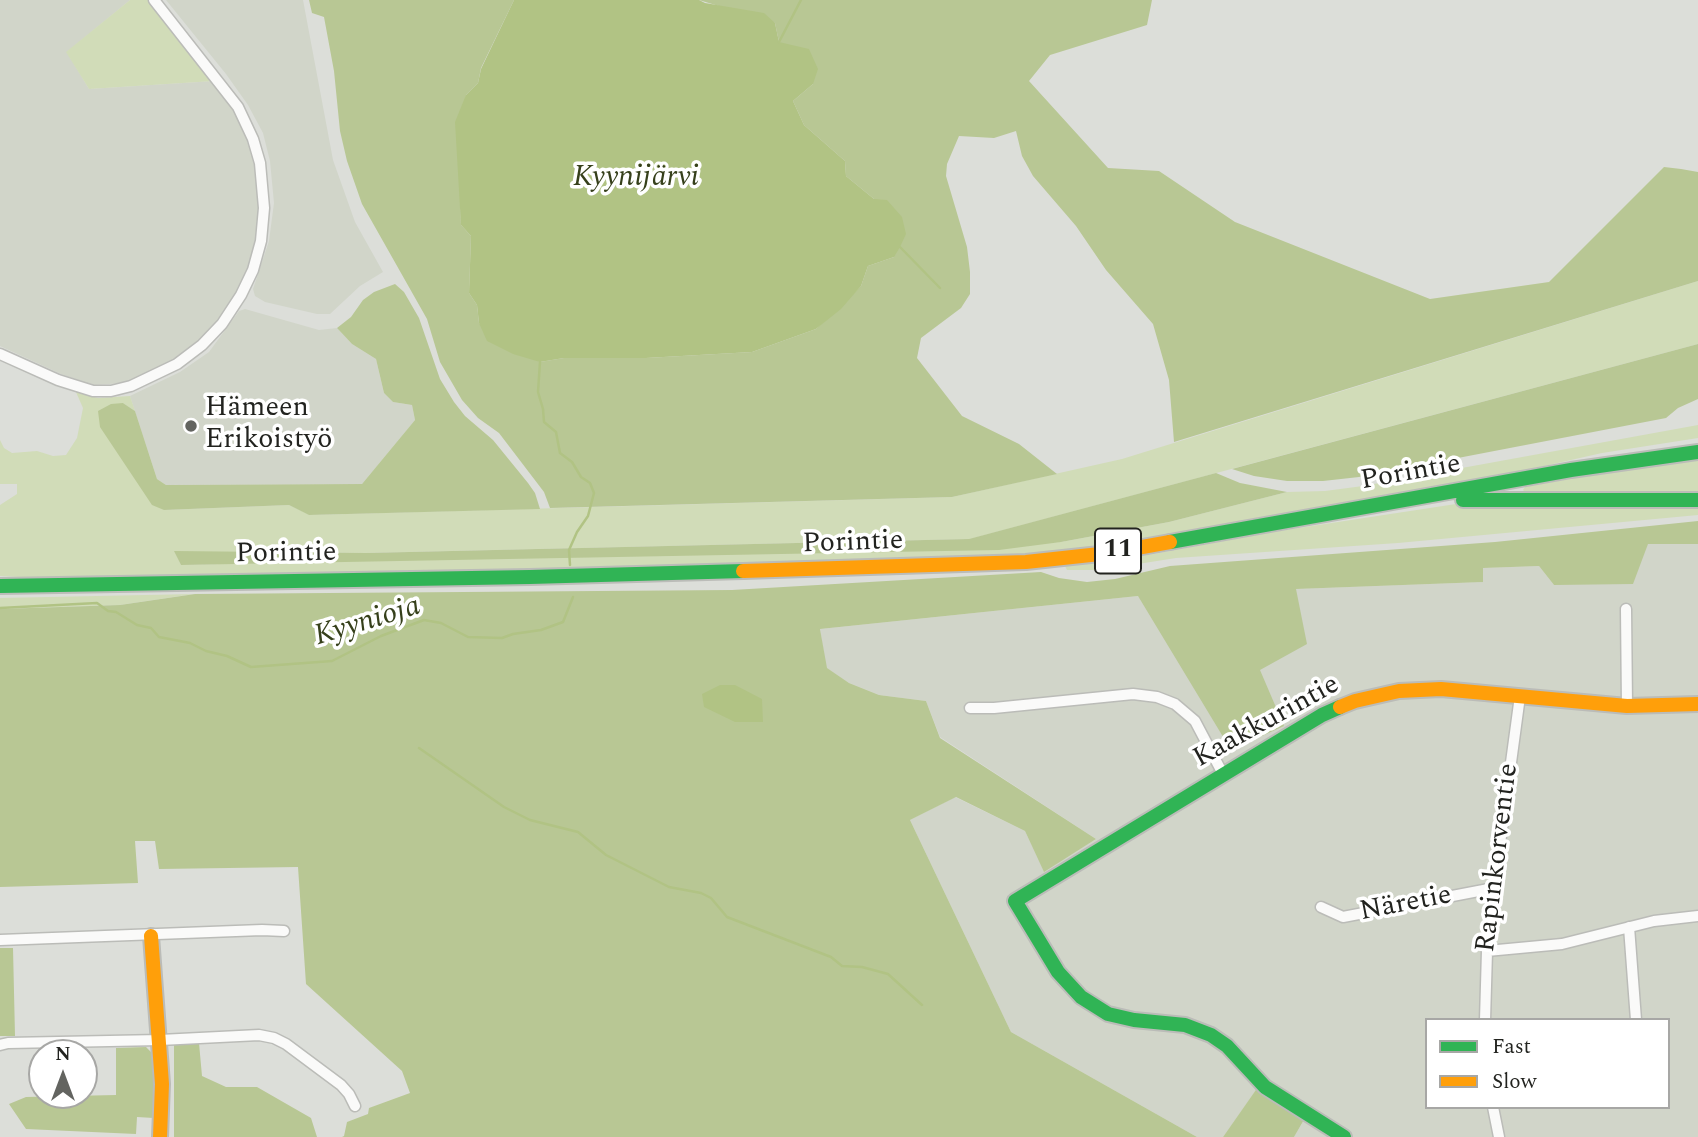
<!DOCTYPE html>
<meta charset="utf-8">
<style>
body{margin:0}
#map{position:relative;width:1698px;height:1137px;overflow:hidden;background:#dcded9;font-family:Spectral,serif}
canvas{display:block}
.legend{position:absolute;left:1425px;top:1018px;width:245px;height:91px;box-sizing:border-box;background:#fff;border:2px solid #a7a7a5;margin:0;padding:9px 12px;list-style:none;font-size:21px;color:#22231f}
.legend li{display:flex;align-items:center;gap:14px;height:35px}
.legend b{width:35px;border:2px solid #a7a7a5}
.north{position:absolute;left:28px;top:1039px;width:70px;height:70px;box-sizing:border-box;background:#fff;border:2px solid #a7a7a5;border-radius:50%;rotate:0deg;font-size:19px;font-weight:700;line-height:28px;text-align:center;color:#22231f}
.north::after{content:'';display:block;margin:auto;width:24px;height:32px;background:#636460;clip-path:polygon(50% 0,100% 100%,50% 72%,0 100%)}
</style>
<div id="map">
<canvas width="1698" height="1137"></canvas>
<ul class="legend">
<li><b style="height:9px;background:#30b455"></b>Fast</li>
<li><b style="height:9px;background:#ff9f0a"></b>Slow</li>
</ul>
<div class="north">N</div>
</div>
<script>
const ctx = document.querySelector('canvas').getContext('2d');
ctx.lineJoin = 'round';
function fillPath(path, color) {
  ctx.fillStyle = color;
  ctx.fill(path, 'evenodd');
}
function poly(rows) {
  const path = new Path2D();
  for (const r of rows) {
    path.moveTo(r[0], r[1]);
    for (let i = 2; i < r.length; i += 2) path.lineTo(r[i], r[i + 1]);
  }
  return path;
}
function stroke(path, color, width, dash) {
  ctx.strokeStyle = color;
  ctx.lineWidth = width;
  ctx.lineCap = dash ? 'butt' : 'round';
  ctx.setLineDash(dash || []);
  ctx.stroke(path);
}
function drawText(font, color, halo, rows, align = 'center') {
  ctx.font = font + ' Spectral,serif';
  ctx.lineWidth = 7;
  ctx.setLineDash([]);
  ctx.textBaseline = 'middle';
  ctx.strokeStyle = halo;
  ctx.fillStyle = color;
  for (const [text, x, y, turn = 0] of rows) {
    ctx.save();
    ctx.translate(x, y);
    ctx.rotate((+turn || 0) * Math.PI / 180);
    ctx.textAlign = isNaN(turn) ? turn : align;
    if (halo) ctx.strokeText(text, 0, 0);
    ctx.fillText(text, 0, 0);
    ctx.restore();
  }
}
const built = poly([
 [0,0,130,0,67,52,89,89,214,81,235,112,253,156,259,184,261,209,256,242,248,269,235,295,220,319,198,342,174,361,125,383,93,385,61,374,0,346],
 [166,0,303,0,333,160,355,222,383,272,360,286,330,314,317,314,265,302,255,296,253,289,269,241,274,203,270,161,263,133,248,105,226,74],
 [245,309,319,330,337,328,352,344,376,359,384,393,393,402,412,405,415,420,362,484,166,485,157,479,130,396,180,372,209,352,239,311],
 [1648,544,1698,544,1698,1137,1294,1137,1305,1118,1258,1088,1223,1137,1197,1137,1011,1032,910,820,955,797,1025,831,1044,871,1096,839,940,737,926,701,879,695,849,683,826,668,820,629,1138,596,1260,670,1296,589,1482,582,1482,568,1539,566,1554,585],
 [1427,1020,1668,1020,1668,1107,1427,1107]
]);
const green = poly([
 [130,0,150,0,214,81,89,89,66,52],
 [1698,281,1698,344,970,539,366,553,175,552,181,565,1061,542,1169,522,1287,492,1325,491,1363,486,1698,425,1698,438,1602,453,1531,469,1180,535,1036,555,754,565,40,578,0,576,0,505,17,494,17,484,0,484,0,440,4,448,12,453,37,451,53,456,66,455,77,438,83,408,76,392,98,398,130,396,135,411,123,403,164,510,289,505,310,515,952,497,1122,459],
 [1698,458,1698,496,1525,492,1523,490,1525,487,1633,467],
 [1469,502,1698,504,1698,515,1398,543,1176,558,1100,570,1067,570,1065,566,1154,554,1266,533],
 [194,594,120,605,0,609,0,598]
]);
const forest = poly([
 [309,0,514,0,481,68,478,83,466,95,460,191,461,225,471,236,469,293,477,305,479,323,540,362,564,358,646,358,752,352,816,329,861,286,868,266,894,257,874,199,846,176,845,161,804,125,793,101,813,84,779,42,775,23,699,0,1152,0,1147,25,1050,55,1029,81,1108,168,1159,171,1235,222,1430,299,1549,282,1664,167,1681,169,1698,172,1698,281,1174,442,1169,380,1153,324,1106,270,1076,226,1033,176,1022,156,1016,131,994,138,959,136,947,164,946,176,967,247,970,272,970,294,961,308,921,338,917,358,962,416,1019,444,1057,474,952,497,550,508,544,492,499,433,478,418,462,400,440,362,427,319,362,204,347,161,340,131,334,71,324,17,312,13],
 [395,284,404,292,419,318,440,379,454,402,465,416,493,440,528,483,535,493,540,509,309,515,289,505,164,510,152,505,100,427,98,411,111,404,123,403,135,411,157,479,166,485,362,484,415,420,412,405,393,402,384,393,376,359,352,344,337,328,351,317,363,300,374,292],
 [1698,344,1698,399,1678,408,1666,418,1359,477,1323,481,1287,481,1254,476,1232,469],
 [1216,473,1240,483,1287,492,1169,522,1061,542,999,550,181,565,174,551,366,553,969,539],
 [1698,521,1698,544,1648,544,1633,584,1554,585,1539,566,1483,568,1483,582,1296,589,1307,644,1260,670,1284,726,1231,750,1138,596,820,629,827,668,849,683,879,695,926,701,940,738,1096,839,1044,872,1025,831,956,797,910,820,1011,1032,1197,1137,342,1137,344,1136,347,1122,368,1114,369,1108,410,1093,402,1071,306,984,298,867,159,869,155,841,135,841,138,883,0,887,0,609,120,605,195,594,732,590,1041,572,1059,578,1087,582,1115,579,1170,566,1495,542],
 [0,948,13,948,15,1036,0,1036],
 [199,1043,202,1076,226,1087,257,1087,311,1118,317,1137,174,1137,174,1045],
 [146,1047,153,1054,154,1118,137,1117,136,1134,26,1129,9,1104,26,1097,116,1095,116,1048],
 [1258,1087,1305,1118,1294,1137,1223,1137]
]);
const water = poly([
 [514,0,699,0,705,3,764,13,775,23,779,42,809,49,818,69,813,84,793,101,804,125,845,161,846,176,874,199,887,200,902,217,906,234,900,247,894,257,868,266,861,286,841,309,816,329,752,352,646,358,564,358,540,362,513,354,487,341,479,323,477,305,469,293,471,236,461,225,455,122,466,95,478,83,481,69],
 [720,685,735,685,762,699,763,722,735,722,704,707,702,694]
]);
const stream = poly([
 [779,42,801,0],
 [900,247,940,288],
 [540,362,538,392,543,409,544,422,556,432,560,453,572,462,581,477,590,483,594,493,588,516,577,532,569,550,570,565],
 [0,608,97,603,108,611,116,612,137,625,151,628,159,637,190,643,206,651,227,656,251,667,332,661,381,636,424,620,441,623,468,637,502,638,513,634,541,630,563,622,573,597],
 [419,748,504,807,530,820,578,832,606,855,669,887,701,893,711,898,727,917,831,957,842,966,862,967,888,974,922,1005]
]);
const street = poly([
 [0,354,58,380,93,391,111,391,131,386,177,364,202,345,222,324,241,295,253,270,261,241,264,208,260,163,253,139,238,107,154,0],
 [1626,609,1627,706],
 [970,708,994,708,1133,694,1157,697,1175,704,1195,721,1223,774],
 [1321,907,1343,917,1494,888],
 [1629,927,1636,1020],
 [0,940,262,930,284,931],
 [1487,951,1562,944,1654,921,1698,916],
 [1485,1020,1487,951,1494,888,1520,696],
 [0,1045,8,1043,160,1040,259,1035,274,1038,286,1044,341,1085,349,1094,355,1106],
 [1493,1107,1499,1137]
]);
const fast = poly([
 [1463,500,1698,500],
 [1170,542,1571,470,1698,452],
 [0,586,530,577,743,571],
 [1340,707,1322,715,1015,901,1058,972,1081,997,1108,1014,1134,1020,1185,1025,1211,1035,1227,1046,1265,1087,1344,1137]
]);
const slow = poly([
 [743,571,1026,562,1109,553,1170,542],
 [1340,707,1355,701,1399,691,1441,689,1627,706,1698,704],
 [151,936,162,1084,160,1137]
]);
const markers = [
 [191,426,7,"#636460"]
];
const shields = [
 [1118,551,46]
];
const shieldNames = [
 ["11",1118,551]
];
const poiNames = [
 ["Hämeen",205,410],
 ["Erikoistyö",205,442]
];
const streetNames = [
 ["Porintie",1411,474,-10],
 ["Porintie",853,544,-2],
 ["Porintie",286,555,-1],
 ["Kaakkurintie",1267,723,-29],
 ["Rapinkorventie",1499,858,-83],
 ["Näretie",1406,905,-11]
];
const waterNames = [
 ["Kyynijärvi",636,179],
 ["Kyynioja",368,623,-17]
];
fillPath(built, '#d1d5c9');
fillPath(green, '#d1dcb8');
fillPath(forest, '#b8c794');
fillPath(water, '#b1c384');
stroke(stream, '#b1c384', 2.5);
stroke(street, '#bbbcb8', 13);
stroke(fast, '#bbbcb8', 18);
stroke(slow, '#bbbcb8', 18);
stroke(street, '#fafaf9', 10);
stroke(fast, '#30b455', 14);
stroke(slow, '#ff9f0a', 14);
for (const [x, y, r, color] of markers) {
  const dot = new Path2D();
  dot.arc(x, y, r, 0, 2 * Math.PI);
  ctx.fillStyle = color;
  ctx.fill(dot);
  stroke(dot, '#fff', 2.5);
}
for (const [x, y, w] of shields) {
  const box = new Path2D();
  box.roundRect(x - w / 2, y - 22.5, w, 45, 5);
  ctx.fillStyle = '#fff';
  ctx.fill(box);
  stroke(box, '#22231f', 2);
}
drawText('bold 26px', '#22231f', null, shieldNames);
drawText('28px', '#22231f', '#fff', poiNames, 'left');
drawText('28px', '#22231f', '#fff', streetNames);
drawText('italic 30px', '#36401b', '#fff', waterNames);
</script>
